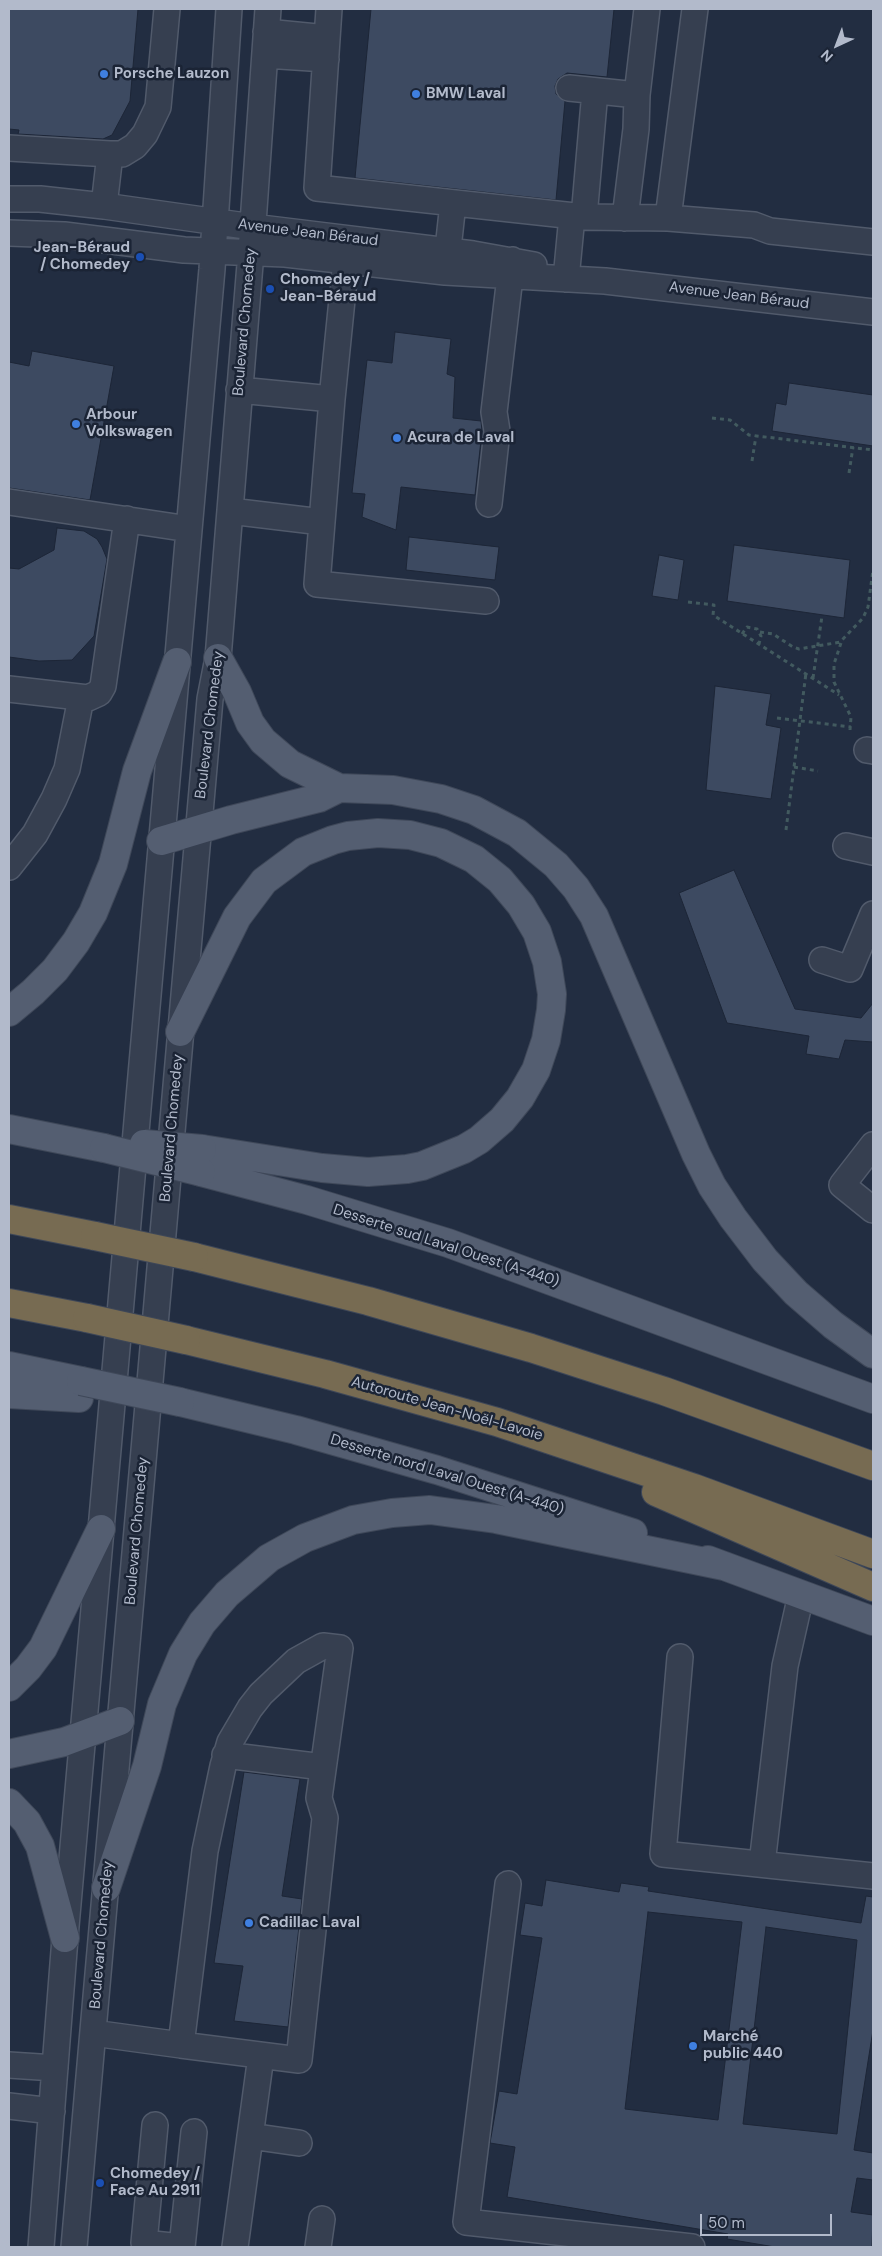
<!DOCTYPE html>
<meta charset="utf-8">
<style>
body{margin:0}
#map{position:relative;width:882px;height:2256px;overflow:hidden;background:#222d41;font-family:"DM Sans",sans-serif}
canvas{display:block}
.frame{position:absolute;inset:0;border:10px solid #b2bacb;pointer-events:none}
.north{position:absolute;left:812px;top:20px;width:50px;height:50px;-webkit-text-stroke:4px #1b2435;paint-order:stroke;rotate:223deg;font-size:14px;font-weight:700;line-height:20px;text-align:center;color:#b2bacb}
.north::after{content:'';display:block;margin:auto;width:18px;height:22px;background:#b2bacb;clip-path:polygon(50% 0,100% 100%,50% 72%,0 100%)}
.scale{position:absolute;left:700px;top:2214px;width:132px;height:22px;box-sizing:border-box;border:2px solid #b2bacb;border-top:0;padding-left:6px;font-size:15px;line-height:18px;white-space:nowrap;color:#b2bacb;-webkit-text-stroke:4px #1b2435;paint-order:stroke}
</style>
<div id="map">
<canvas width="882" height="2256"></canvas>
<div class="frame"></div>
<div class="north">N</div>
<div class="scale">50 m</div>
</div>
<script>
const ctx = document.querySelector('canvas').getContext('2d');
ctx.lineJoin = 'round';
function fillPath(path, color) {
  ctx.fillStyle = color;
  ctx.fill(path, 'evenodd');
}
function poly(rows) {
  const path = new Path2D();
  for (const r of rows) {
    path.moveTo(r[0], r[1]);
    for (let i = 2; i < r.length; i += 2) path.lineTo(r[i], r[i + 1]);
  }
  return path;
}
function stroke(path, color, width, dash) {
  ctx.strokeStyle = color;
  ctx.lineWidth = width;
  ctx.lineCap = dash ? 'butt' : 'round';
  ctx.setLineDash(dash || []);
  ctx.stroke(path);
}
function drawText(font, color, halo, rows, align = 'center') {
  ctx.font = font + ' "DM Sans",sans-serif';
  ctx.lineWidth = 5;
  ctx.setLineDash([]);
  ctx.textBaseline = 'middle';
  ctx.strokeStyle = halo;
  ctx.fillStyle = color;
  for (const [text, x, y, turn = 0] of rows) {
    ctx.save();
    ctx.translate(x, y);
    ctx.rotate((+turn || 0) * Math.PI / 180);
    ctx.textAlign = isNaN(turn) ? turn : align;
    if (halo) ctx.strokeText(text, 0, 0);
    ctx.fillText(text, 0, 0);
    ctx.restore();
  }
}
const building = poly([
 [9,9,138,9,130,101,112,135,103,139,18,134,19,130,9,129,9,9],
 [371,9,614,9,607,77,567,73,558,79,555,86,556,94,565,101,556,200,355,178,371,9],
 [395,332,451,339,447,374,455,377,453,418,481,421,482,431,475,495,401,487,396,530,362,517,365,494,352,493,367,360,392,363,395,332],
 [32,351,114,366,90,500,9,488,9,362,29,366,32,351],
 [789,383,873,395,873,446,772,431,776,403,786,405,789,383],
 [57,528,84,531,97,539,102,547,107,559,94,636,72,660,39,661,9,657,9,568,19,569,54,550,57,528],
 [409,537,499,547,495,580,406,570,409,537],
 [734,545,850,560,844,618,727,601,734,545],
 [659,555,684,560,678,600,652,596,659,555],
 [715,686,771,694,766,725,781,728,771,799,706,790,715,686],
 [734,870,795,1009,861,1018,873,1003,873,1042,845,1040,839,1059,806,1054,809,1036,727,1023,679,893,734,870],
 [244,1772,300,1779,282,1896,302,1899,288,2027,234,2021,243,1966,214,1963,244,1772],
 [546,1880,619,1892,621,1883,649,1887,648,1891,861,1923,866,1896,873,1897,873,2030,854,2150,873,2153,873,2180,857,2178,851,2212,873,2215,872,2247,775,2247,727,2239,728,2234,507,2197,515,2147,490,2143,499,2091,517,2094,542,1938,520,1935,525,1903,542,1906,546,1880],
 [648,1912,742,1922,718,2120,625,2109,648,1912],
 [766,1927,857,1940,837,2134,743,2124,766,1927]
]);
const path = poly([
 [712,418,730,420,749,435,873,450],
 [752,461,756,436],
 [849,473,853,447],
 [688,602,714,605,713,615,839,695],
 [760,632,773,634,793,647,799,649,841,642],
 [742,634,747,627,757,629,761,636,759,644],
 [813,678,822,616],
 [777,718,851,727],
 [850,730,851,717,834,682,834,664,842,640,863,618,868,607,873,570],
 [794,767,818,771],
 [786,830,806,673]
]);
const minor = poly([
 [329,9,317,188,584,217,668,218],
 [695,9,668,218,754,225,770,231,873,242],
 [266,32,327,38],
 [265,55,326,59],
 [569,88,637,95,647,9],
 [9,148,110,154],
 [9,199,40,199,104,206,253,227,473,254,534,265],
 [104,206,110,154,122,154,135,146,145,134,158,107,167,9],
 [584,217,595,91],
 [625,218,636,129,637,95],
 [9,233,64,235,184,250,285,254,445,272,605,281,873,312],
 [446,267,453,203],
 [566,279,572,216],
 [332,399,346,260],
 [9,502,189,529],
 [489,504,497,431,494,412,512,260],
 [230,511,322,522,332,399,239,390],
 [322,522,317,584,486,601],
 [9,689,88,698,99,693,103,686,127,519],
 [867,750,873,751],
 [846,846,873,852],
 [9,867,35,834,54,799,67,769,81,698],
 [822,960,850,969,873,914],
 [873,1145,842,1185,873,1210],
 [680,1657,663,1854,873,1876],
 [225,1755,323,1767],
 [762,1864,785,1666,801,1595],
 [508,1884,466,2222,692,2247],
 [93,2033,181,2045,205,1851,223,1766,230,1742,250,1708,261,1694,296,1661,323,1646,340,1648,319,1798,325,1818,299,2060,181,2045],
 [9,2065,55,2068],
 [9,2106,52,2111],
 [155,2125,144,2243,181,2247],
 [250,2136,299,2143],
 [41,2247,65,1938,212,269,229,9],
 [74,2247,210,699,218,658,251,252,268,9],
 [182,2247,194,2132],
 [235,2247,261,2056],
 [318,2247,322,2219]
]);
const major = poly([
 [218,658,237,692,250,723,263,741,290,764,339,788],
 [161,841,231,820,319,798,339,788,393,790,441,799,474,810,517,833,556,865,576,888,594,916,696,1154,712,1186,733,1218,765,1260,796,1293,833,1325,873,1354],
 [9,1012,33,992,55,970,76,942,93,913,113,864,137,771,177,662],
 [180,1032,237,917,264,881,303,852,333,840,348,836,378,833,410,835,441,843,474,859,500,880,521,905,537,932,547,962,552,994,551,1010,546,1040,536,1070,520,1098,502,1120,479,1140,464,1149,422,1166,407,1169,368,1172,322,1168,202,1149],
 [9,1129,104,1148],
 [201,1172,307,1200,448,1243,873,1399],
 [9,1366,81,1381],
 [9,1394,79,1398],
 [180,1402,296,1430,437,1470,633,1533],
 [708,1560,873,1621],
 [9,1687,28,1668,43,1648,101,1529],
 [9,1754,64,1742,120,1721],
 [9,1803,27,1822,40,1846,65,1938],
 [106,1888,147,1766,162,1704,183,1654,202,1623,227,1594,269,1558,305,1538,353,1520,392,1513,430,1510,496,1519,724,1566]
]);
const highway = poly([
 [9,1219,95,1236],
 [194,1257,368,1301,531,1348,664,1391,873,1466],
 [9,1303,87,1318],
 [186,1340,325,1374,497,1422,694,1488,873,1554],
 [656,1492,873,1587]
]);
const majorBridge = poly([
 [144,1144,202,1149],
 [104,1148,201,1172],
 [81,1381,180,1402]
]);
const highwayBridge = poly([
 [95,1236,194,1257],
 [87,1318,186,1340]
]);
const markers = [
 [104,74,5,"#3f7fe0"],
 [416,94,5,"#3f7fe0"],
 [140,257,5,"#1a4fb4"],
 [270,289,5,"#1a4fb4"],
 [76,424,5,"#3f7fe0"],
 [397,438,5,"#3f7fe0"],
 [249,1923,5,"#3f7fe0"],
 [693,2046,5,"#3f7fe0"],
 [100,2183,5,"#1a4fb4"]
];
const poiNames = [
 ["Porsche Lauzon",114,74],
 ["BMW Laval",426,94],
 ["Jean-Béraud",130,248,"right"],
 ["/ Chomedey",130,265,"right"],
 ["Chomedey /",280,280],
 ["Jean-Béraud",280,297],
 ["Arbour",86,415],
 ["Volkswagen",86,432],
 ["Acura de Laval",407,438],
 ["Cadillac Laval",259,1923],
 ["Marché",703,2037],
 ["public 440",703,2054],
 ["Chomedey /",110,2174],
 ["Face Au 2911",110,2191]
];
const streetNames = [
 ["Avenue Jean Béraud",308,233,7],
 ["Avenue Jean Béraud",739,296,7],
 ["Boulevard Chomedey",245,322,-85],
 ["Boulevard Chomedey",210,725,-83],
 ["Boulevard Chomedey",172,1128,-85],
 ["Desserte sud Laval Ouest (A-440)",446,1246,18],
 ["Autoroute Jean-Noël-Lavoie",447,1409,16],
 ["Desserte nord Laval Ouest (A-440)",447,1475,17],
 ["Boulevard Chomedey",137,1531,-85],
 ["Boulevard Chomedey",102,1935,-85]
];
fillPath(building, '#3d4a61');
stroke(building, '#1d2637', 1);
stroke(minor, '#515a6b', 28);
stroke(major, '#3f4859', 30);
stroke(highway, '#3e4758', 30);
stroke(path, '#425a5f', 3, [4, 4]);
stroke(minor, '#363f50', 25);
stroke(major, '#545e71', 28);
stroke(highway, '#776b52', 28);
stroke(majorBridge, '#3f4859', 30, []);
stroke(highwayBridge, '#3e4758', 30, []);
stroke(majorBridge, '#545e71', 28);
stroke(highwayBridge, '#776b52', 28);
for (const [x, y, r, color] of markers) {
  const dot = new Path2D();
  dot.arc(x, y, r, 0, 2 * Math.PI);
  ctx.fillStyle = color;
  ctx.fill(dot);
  stroke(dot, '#1b2435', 2);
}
drawText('bold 15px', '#b2bacb', '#1b2435', poiNames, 'left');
drawText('15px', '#b2bacb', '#1b2435', streetNames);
</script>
